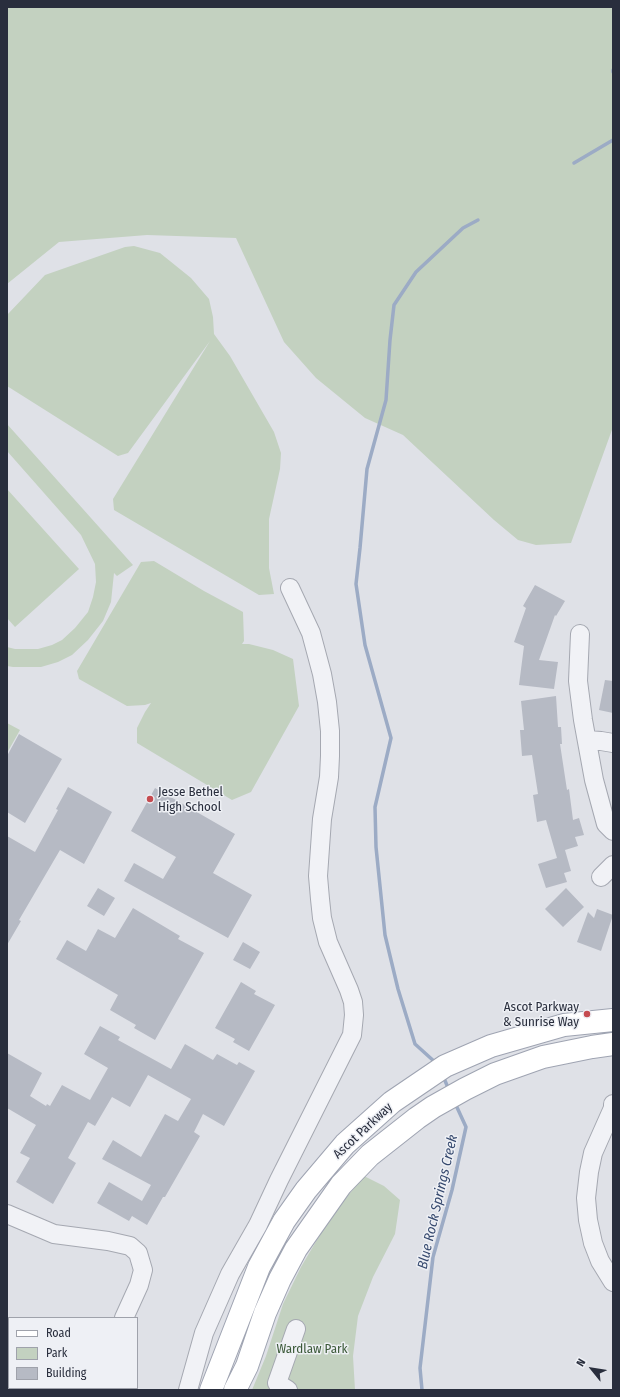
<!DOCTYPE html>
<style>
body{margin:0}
#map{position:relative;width:620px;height:1397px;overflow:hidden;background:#dfe1e7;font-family:"Fira Sans Condensed",sans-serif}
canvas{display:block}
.frame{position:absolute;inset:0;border:8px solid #292e3d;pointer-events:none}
.legend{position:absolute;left:8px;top:1317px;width:130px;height:72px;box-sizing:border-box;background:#eef0f5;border:1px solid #9fa2ab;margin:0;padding:5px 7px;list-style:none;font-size:12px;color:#292e3d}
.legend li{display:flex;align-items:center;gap:8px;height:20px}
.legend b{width:20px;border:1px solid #9fa2ab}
.north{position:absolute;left:572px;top:1349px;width:40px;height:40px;-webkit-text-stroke:3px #eef0f5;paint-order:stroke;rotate:300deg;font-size:11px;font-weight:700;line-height:16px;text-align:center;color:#292e3d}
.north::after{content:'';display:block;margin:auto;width:14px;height:18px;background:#292e3d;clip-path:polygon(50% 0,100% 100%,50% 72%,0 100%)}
</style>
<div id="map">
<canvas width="620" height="1397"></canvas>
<div class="frame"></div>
<ul class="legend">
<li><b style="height:5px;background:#fff"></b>Road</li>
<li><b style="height:11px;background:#c3d1c0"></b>Park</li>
<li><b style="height:11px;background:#b6bac4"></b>Building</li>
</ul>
<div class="north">N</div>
</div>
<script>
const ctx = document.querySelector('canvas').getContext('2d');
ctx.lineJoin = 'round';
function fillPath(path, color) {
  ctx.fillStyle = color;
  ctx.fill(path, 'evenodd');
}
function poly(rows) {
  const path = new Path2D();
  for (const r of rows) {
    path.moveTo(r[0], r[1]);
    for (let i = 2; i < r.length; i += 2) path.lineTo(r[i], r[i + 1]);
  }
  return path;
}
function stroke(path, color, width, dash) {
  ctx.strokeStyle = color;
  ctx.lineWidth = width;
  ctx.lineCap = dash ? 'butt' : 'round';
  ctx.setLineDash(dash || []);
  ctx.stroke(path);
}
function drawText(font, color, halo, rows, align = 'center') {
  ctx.font = font + ' "Fira Sans Condensed",sans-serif';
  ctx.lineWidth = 3;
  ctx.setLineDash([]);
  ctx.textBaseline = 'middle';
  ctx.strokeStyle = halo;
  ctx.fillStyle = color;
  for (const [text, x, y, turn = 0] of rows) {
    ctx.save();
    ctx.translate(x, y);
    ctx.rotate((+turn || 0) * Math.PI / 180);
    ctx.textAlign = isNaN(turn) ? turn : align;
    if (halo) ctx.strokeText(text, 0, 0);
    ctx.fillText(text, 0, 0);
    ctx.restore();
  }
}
const green = poly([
 [7,7,613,7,613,427,571,543,536,545,518,540,494,520,403,435,365,418,316,378,284,342,236,238,147,235,59,242,7,284],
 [134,246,160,253,191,278,209,299,213,317,214,334,230,356,274,432,281,453,280,469,269,519,269,568,274,594,259,595,114,510,113,499,210,341,128,453,118,456,7,386,7,315,45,275,125,247],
 [7,424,133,565,117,576,114,573,111,602,103,621,88,640,72,655,58,662,41,667,13,667,7,666,7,647,15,649,38,649,52,645,62,640,75,628,88,612,93,597,96,582,95,564,81,535,7,451],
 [7,489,79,569,15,627,7,618],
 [154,561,204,591,243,612,244,641,242,644,249,644,273,650,293,659,299,706,251,792,232,800,137,743,137,728,145,712,151,703,145,705,127,706,79,679,77,671,141,562],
 [7,723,20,730,7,753],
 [364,1176,384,1186,400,1200,395,1234,373,1277,358,1316,353,1356,355,1390,252,1390,266,1356,283,1304,301,1267,331,1216]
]);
const stream = poly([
 [613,70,613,72],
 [574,163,613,140],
 [436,1063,415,1044,398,989,385,935,376,847,375,807,391,738,365,645,356,584,360,548,367,469,386,400,390,340,394,305,416,272,463,228,478,220],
 [443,1076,449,1090],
 [422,1390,420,1368,433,1257,452,1190,466,1127,455,1103]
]);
const building = poly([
 [535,585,565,601,556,616,555,615,539,660,558,662,554,689,519,685,524,646,514,642,526,608,523,606],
 [605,680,613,681,613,713,599,710],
 [556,696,558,727,561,727,562,744,560,744,567,790,569,789,573,820,579,818,584,835,575,837,578,846,565,850,571,871,564,873,567,882,546,888,538,864,557,858,546,820,537,822,533,795,538,794,532,755,522,756,520,730,524,730,521,701],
 [19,734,62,759,25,823,7,812,7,756],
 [68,787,112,812,84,864,60,850,19,920,21,921,7,945,7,836,35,852,58,810,56,809],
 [155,788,235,834,213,873,252,895,228,938,124,881,134,863,163,879,176,857,131,831],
 [98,888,115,898,104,916,87,906],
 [566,888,584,907,563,927,545,909],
 [133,908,180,936,178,939,204,953,155,1040,134,1028,136,1025,110,1010,118,995,56,959,67,940,86,951,98,929,115,938],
 [597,909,613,915,601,951,577,942,588,912,594,918],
 [243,942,260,952,250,969,233,960],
 [241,982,256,991,254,994,275,1005,249,1051,233,1042,235,1039,215,1028],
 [100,1026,120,1037,118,1040,171,1069,185,1044,213,1060,217,1054,237,1065,239,1062,255,1071,224,1126,203,1114,194,1132,200,1136,165,1197,163,1197,147,1225,132,1216,129,1221,97,1203,109,1182,142,1201,151,1185,102,1159,113,1140,141,1157,165,1114,178,1121,191,1099,148,1075,130,1107,112,1097,95,1126,88,1122,68,1158,76,1163,53,1204,16,1182,30,1158,20,1153,36,1125,7,1108,7,1053,42,1073,30,1096,46,1106,47,1104,50,1106,62,1085,90,1100,108,1068,84,1054]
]);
const minor = poly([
 [580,634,578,681,583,720,594,780,606,824,613,831],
 [587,740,601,741,613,743],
 [601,877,613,865],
 [613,1104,613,1108,593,1153,589,1172,586,1198,588,1220,593,1243,600,1261,613,1282],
 [7,1214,54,1234,108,1241,130,1246,138,1253,143,1270,139,1285,124,1318],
 [7,1353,9,1354],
 [91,1390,92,1388],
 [188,1390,204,1333,230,1274,258,1225,279,1180,352,1035,354,1015,353,1002,349,990,328,942,322,918,320,899,318,876,322,819,329,777,330,756,330,731,327,702,322,674,311,633,290,588],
 [288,1390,277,1383,296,1329]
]);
const major = poly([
 [211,1390,259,1267,284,1221,306,1190,345,1144,392,1102,445,1066,491,1046,564,1025,613,1020],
 [235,1390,247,1366,265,1313,280,1279,296,1249,341,1185,370,1155,417,1118,433,1107,465,1089,495,1074,543,1057,592,1047,613,1044]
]);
const markers = [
 [150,799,4,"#c54b50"],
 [587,1014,4,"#c54b50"]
];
const poiNames = [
 ["Jesse Bethel",158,792],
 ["High School",158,807],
 ["Ascot Parkway",579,1007,"right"],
 ["& Sunrise Way",579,1022,"right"]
];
const streetNames = [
 ["Ascot Parkway",363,1131,-43]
];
const parkNames = [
 ["Wardlaw Park",312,1349]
];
const waterNames = [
 ["Blue Rock Springs Creek",438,1202,-77]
];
fillPath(green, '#c3d1c0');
stroke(stream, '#9cabc5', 3.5);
fillPath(building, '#b6bac4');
stroke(minor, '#a5a8b1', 20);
stroke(major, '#9fa4b2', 24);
stroke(minor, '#f1f2f6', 18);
stroke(major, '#fff', 22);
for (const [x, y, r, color] of markers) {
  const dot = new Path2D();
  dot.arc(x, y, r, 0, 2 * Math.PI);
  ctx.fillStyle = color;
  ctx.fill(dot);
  stroke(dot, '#eef0f5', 1.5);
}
drawText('13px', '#292e3d', '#eef0f5', poiNames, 'left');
drawText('13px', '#292e3d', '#eef0f5', streetNames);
drawText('13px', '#3a5837', '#eef0f5', parkNames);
drawText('italic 14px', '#36496e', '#eef0f5', waterNames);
</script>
